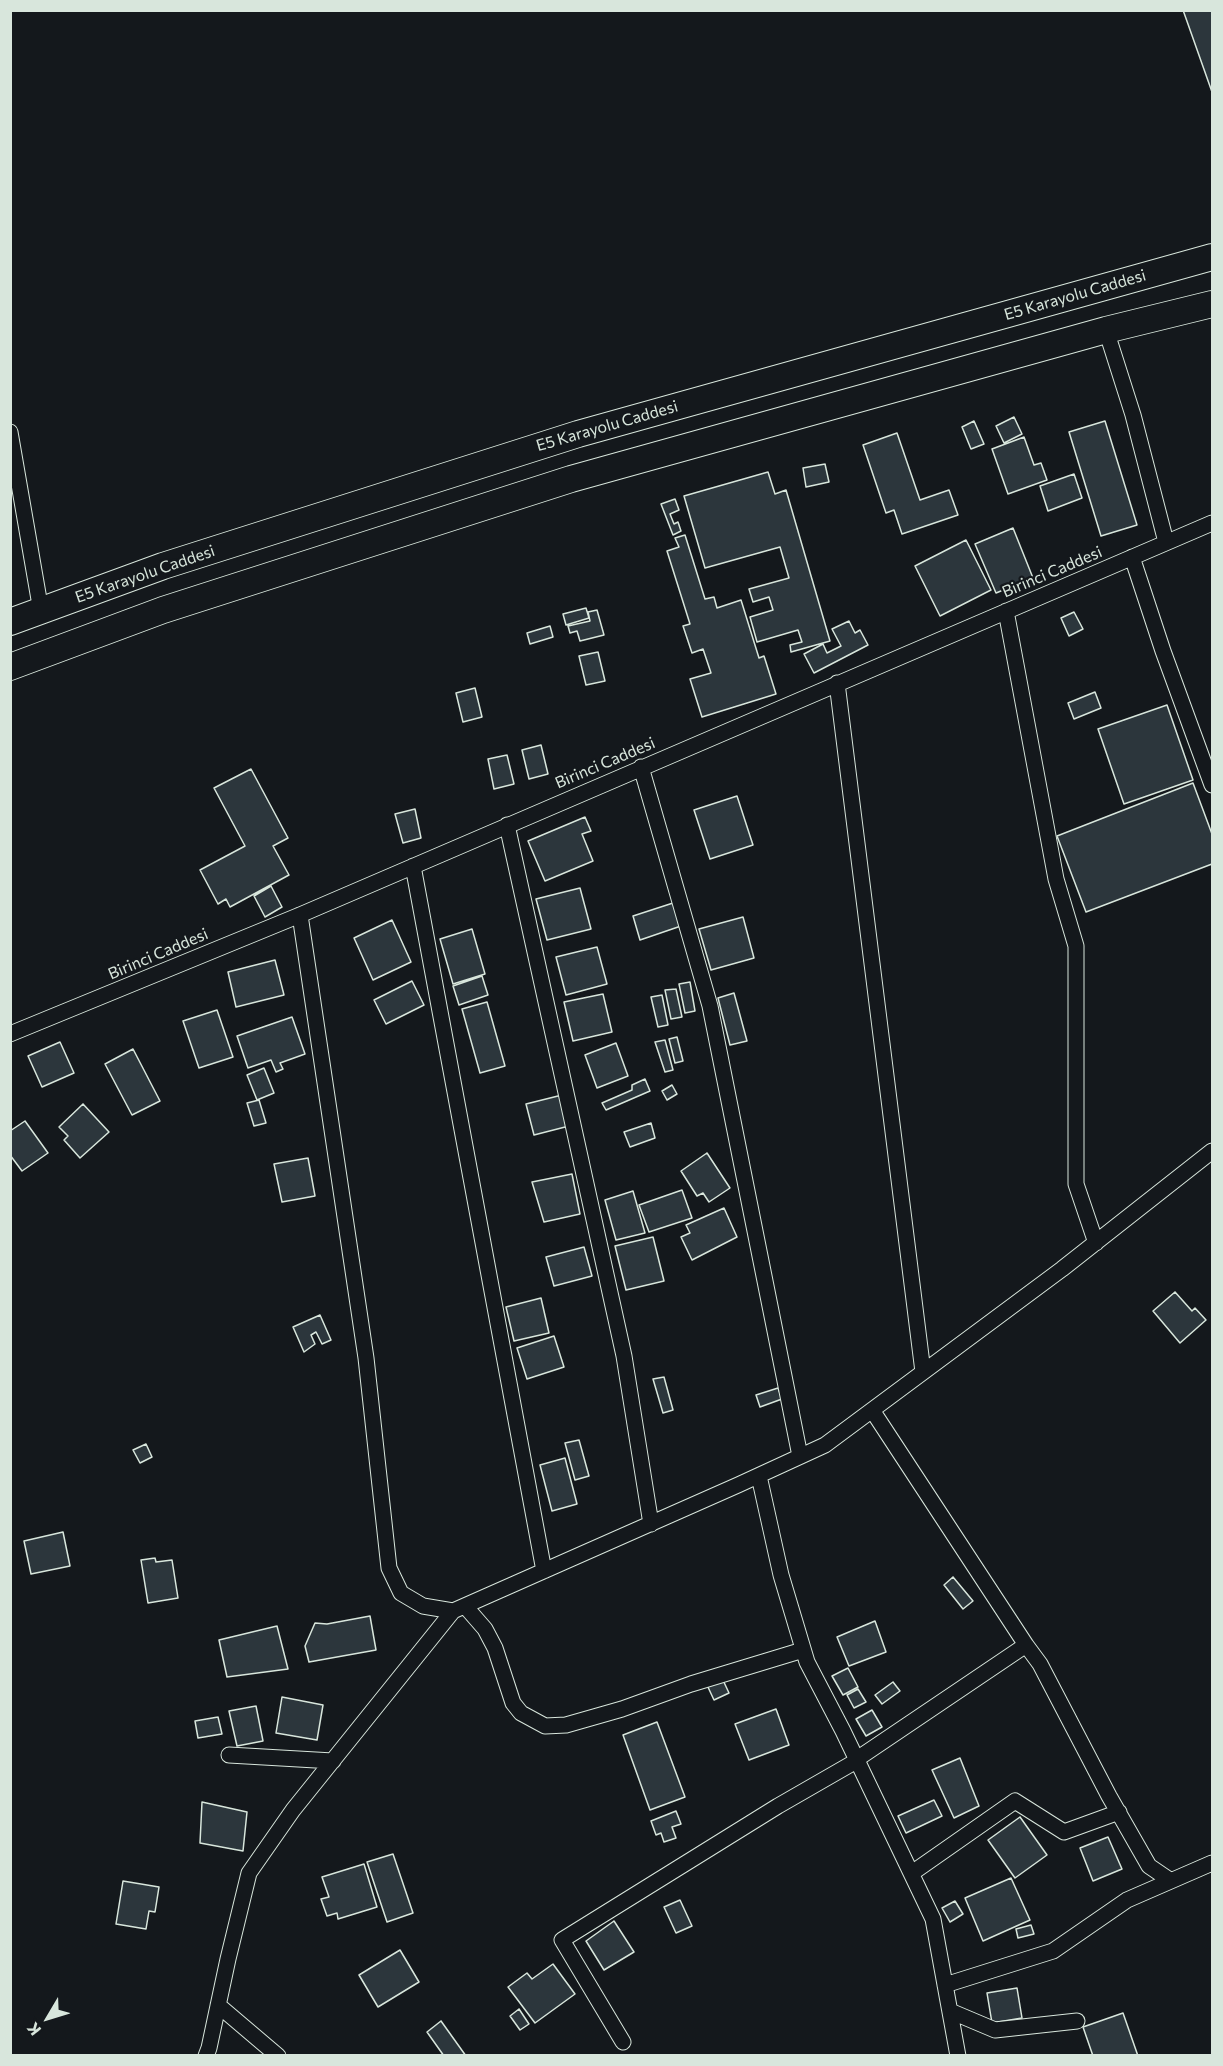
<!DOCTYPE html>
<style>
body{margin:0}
#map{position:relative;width:1223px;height:2066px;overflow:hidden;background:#14181c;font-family:Commissioner,sans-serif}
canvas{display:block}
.frame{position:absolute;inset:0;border:12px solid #d8e6dc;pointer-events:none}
.north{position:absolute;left:18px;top:1988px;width:60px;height:60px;-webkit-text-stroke:4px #14181c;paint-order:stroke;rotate:232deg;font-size:16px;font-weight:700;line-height:24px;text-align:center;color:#d8e6dc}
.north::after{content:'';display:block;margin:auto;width:21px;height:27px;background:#d8e6dc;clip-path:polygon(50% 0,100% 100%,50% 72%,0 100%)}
</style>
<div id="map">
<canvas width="1223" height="2066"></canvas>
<div class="frame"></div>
<div class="north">K</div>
</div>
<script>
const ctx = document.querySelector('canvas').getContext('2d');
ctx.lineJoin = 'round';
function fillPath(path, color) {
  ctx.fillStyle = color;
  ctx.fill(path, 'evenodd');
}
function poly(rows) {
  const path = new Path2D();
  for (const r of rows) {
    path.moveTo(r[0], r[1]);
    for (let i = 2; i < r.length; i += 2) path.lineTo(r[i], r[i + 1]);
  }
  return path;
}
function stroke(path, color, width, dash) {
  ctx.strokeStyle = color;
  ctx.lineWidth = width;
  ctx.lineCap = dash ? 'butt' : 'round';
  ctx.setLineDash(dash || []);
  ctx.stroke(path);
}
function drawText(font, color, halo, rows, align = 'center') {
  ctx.font = font + ' Commissioner,sans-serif';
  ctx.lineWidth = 4.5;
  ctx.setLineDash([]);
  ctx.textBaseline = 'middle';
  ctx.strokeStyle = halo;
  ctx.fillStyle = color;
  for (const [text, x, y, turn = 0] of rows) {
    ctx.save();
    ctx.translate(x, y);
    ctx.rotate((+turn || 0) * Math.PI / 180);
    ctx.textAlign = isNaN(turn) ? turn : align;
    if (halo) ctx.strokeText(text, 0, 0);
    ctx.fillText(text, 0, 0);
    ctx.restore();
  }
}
const building = poly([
 [1183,10,1212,10,1212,92,1183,10],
 [1014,417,1022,434,1004,443,996,426,1014,417],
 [974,421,984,444,971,449,962,427,974,421],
 [1105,421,1137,525,1101,536,1069,432,1105,421],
 [897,433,920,500,949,490,958,515,902,534,894,510,886,513,863,445,897,433],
 [1024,437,1034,465,1041,463,1047,480,1008,494,992,449,1024,437],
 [825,464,829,482,806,487,803,468,825,464],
 [768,472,775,494,786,490,830,641,791,652,790,645,802,642,798,630,757,642,750,617,773,610,769,597,753,602,749,589,789,578,780,547,705,568,684,496,768,472],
 [1074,474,1082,498,1048,511,1040,486,1074,474],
 [675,499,679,510,670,514,674,524,678,522,681,531,673,535,661,504,675,499],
 [1013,528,1033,578,996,593,975,544,1013,528],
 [685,535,705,599,714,597,717,608,741,600,759,658,764,656,776,694,702,717,690,679,711,673,703,649,692,653,683,626,690,624,667,551,679,547,675,538,685,535],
 [966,540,991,590,940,616,915,566,966,540],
 [586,608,589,618,566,625,563,614,586,608],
 [597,610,604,635,580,641,577,631,570,633,568,626,590,621,588,612,597,610],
 [1074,612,1083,629,1069,636,1061,618,1074,612],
 [849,621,855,633,860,630,868,645,814,673,804,654,823,644,827,653,841,646,832,629,849,621],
 [550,626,553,637,530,644,527,633,550,626],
 [598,652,605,681,586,685,579,656,598,652],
 [475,688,482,717,463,722,456,693,475,688],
 [1095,692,1101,708,1074,719,1068,703,1095,692],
 [1167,705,1193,780,1124,804,1098,729,1167,705],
 [541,745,548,774,529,779,522,750,541,745],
 [507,755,514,784,494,789,488,759,507,755],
 [251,769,288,838,273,846,289,875,230,907,226,899,218,904,200,870,245,846,214,788,251,769],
 [1193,783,1212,834,1212,864,1086,912,1057,836,1193,783],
 [737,796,753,845,710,859,694,810,737,796],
 [415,809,421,838,403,843,395,814,415,809],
 [585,817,591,831,582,834,593,861,545,881,528,841,585,817],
 [271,886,282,907,265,917,254,896,271,886],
 [580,888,591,929,547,940,536,899,580,888],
 [673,903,681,926,640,940,633,916,673,903],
 [743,917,754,958,711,970,699,929,743,917],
 [392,920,411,962,373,980,354,938,392,920],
 [472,929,485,974,453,984,440,939,472,929],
 [597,947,607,984,566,995,556,957,597,947],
 [275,960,284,995,236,1007,228,972,275,960],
 [482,976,488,995,459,1005,453,986,482,976],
 [412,981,424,1005,386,1024,374,1000,412,981],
 [690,982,695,1011,685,1013,679,984,690,982],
 [676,989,682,1017,671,1019,665,990,676,989],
 [734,993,747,1041,730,1045,718,998,734,993],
 [603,994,612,1032,573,1041,564,1002,603,994],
 [662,995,668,1025,658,1027,651,997,662,995],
 [487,1002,505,1066,480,1073,462,1009,487,1002],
 [217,1010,233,1057,199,1068,183,1021,217,1010],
 [292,1017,305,1054,280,1063,283,1069,276,1072,271,1060,248,1068,237,1036,292,1017],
 [677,1037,683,1061,675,1063,669,1039,677,1037],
 [665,1040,673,1070,665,1072,655,1042,665,1040],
 [60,1042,74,1073,42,1087,28,1056,60,1042],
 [616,1043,628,1076,597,1088,585,1055,616,1043],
 [133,1049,160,1101,132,1115,105,1064,133,1049],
 [264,1068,274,1093,257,1100,247,1075,264,1068],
 [645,1079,650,1091,606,1110,602,1103,632,1090,632,1085,645,1079],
 [672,1085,677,1094,667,1100,662,1091,672,1085],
 [562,1095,569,1126,534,1135,526,1104,562,1095],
 [259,1100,266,1123,254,1126,247,1103,259,1100],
 [83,1104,109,1132,80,1158,64,1140,68,1136,59,1127,83,1104],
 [25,1121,48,1153,22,1171,10,1155,10,1131,25,1121],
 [651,1123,655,1138,630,1147,624,1132,651,1123],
 [707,1153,730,1188,709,1202,703,1193,697,1196,681,1171,707,1153],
 [308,1158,315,1196,282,1202,274,1164,308,1158],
 [572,1174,580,1214,544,1222,532,1182,572,1174],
 [682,1190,692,1218,649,1232,639,1205,682,1190],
 [633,1191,645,1233,616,1240,605,1200,633,1191],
 [724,1208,737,1237,692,1260,681,1237,690,1233,686,1225,724,1208],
 [653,1237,664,1281,626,1290,615,1246,653,1237],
 [584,1247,592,1276,554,1286,546,1257,584,1247],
 [1175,1292,1192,1311,1195,1308,1206,1320,1180,1343,1153,1311,1175,1292],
 [541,1298,549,1333,514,1341,506,1307,541,1298],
 [320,1315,331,1340,322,1344,316,1332,311,1335,315,1344,304,1352,293,1327,320,1315],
 [554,1336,564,1367,527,1379,517,1348,554,1336],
 [664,1377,673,1410,663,1413,653,1379,664,1377],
 [778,1388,782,1399,760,1407,756,1395,778,1388],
 [579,1440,589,1476,575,1480,565,1443,579,1440],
 [146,1444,152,1457,140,1463,133,1450,146,1444],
 [565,1458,577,1504,552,1511,540,1465,565,1458],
 [63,1532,70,1566,31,1574,24,1541,63,1532],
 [155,1558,156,1562,172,1560,178,1598,148,1603,141,1560,155,1558],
 [953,1577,973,1601,963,1609,944,1585,953,1577],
 [370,1616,376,1650,309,1662,305,1646,315,1623,327,1624,370,1616],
 [875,1621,886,1652,849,1666,837,1637,875,1621],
 [277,1626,288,1669,227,1677,219,1640,277,1626],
 [848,1668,858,1687,843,1695,832,1676,848,1668],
 [722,1678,729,1693,714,1700,707,1685,722,1678],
 [893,1682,900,1691,882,1704,875,1695,893,1682],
 [858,1689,866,1702,854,1708,847,1695,858,1689],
 [282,1697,323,1705,317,1740,276,1733,282,1697],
 [256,1706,263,1741,237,1746,229,1711,256,1706],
 [776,1709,789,1745,749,1760,735,1724,776,1709],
 [872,1710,882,1727,866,1736,856,1719,872,1710],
 [218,1717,222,1734,198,1738,195,1721,218,1717],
 [657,1722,685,1797,650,1810,623,1735,657,1722],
 [960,1758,979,1806,954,1818,932,1770,960,1758],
 [934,1800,942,1816,906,1833,898,1816,934,1800],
 [202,1802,247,1812,243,1851,200,1843,202,1802],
 [676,1811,681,1824,672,1827,676,1838,664,1842,661,1833,656,1835,651,1821,676,1811],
 [1020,1817,1047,1855,1015,1878,988,1840,1020,1817],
 [1108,1837,1122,1869,1093,1881,1080,1848,1108,1837],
 [393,1854,413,1913,387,1922,367,1862,393,1854],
 [364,1864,377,1907,338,1919,337,1913,327,1916,321,1899,329,1897,322,1877,364,1864],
 [1011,1878,1030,1920,983,1941,965,1898,1011,1878],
 [123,1881,159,1887,155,1912,149,1911,146,1929,116,1924,123,1881],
 [680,1900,692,1926,676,1933,664,1907,680,1900],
 [955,1901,963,1914,950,1922,942,1908,955,1901],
 [614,1921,634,1952,604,1970,586,1941,614,1921],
 [1031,1925,1034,1934,1018,1938,1016,1929,1031,1925],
 [400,1950,419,1982,378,2007,359,1975,400,1950],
 [553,1964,575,1994,535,2023,508,1987,527,1973,532,1979,553,1964],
 [1017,1988,1022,2018,992,2023,987,1993,1017,1988],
 [519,2009,529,2024,520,2030,510,2016,519,2009],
 [1123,2013,1138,2056,1093,2056,1083,2027,1123,2013],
 [441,2021,466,2056,444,2056,427,2032,441,2021]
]);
const minor = poly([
 [1106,330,1133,415,1166,542],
 [10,432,41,611],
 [1132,557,1163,651,1212,785],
 [1006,611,1056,879,1076,946,1076,1184,1096,1243],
 [837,683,923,1372],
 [641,767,710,1006,800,1456],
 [507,825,624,1356,651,1524],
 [413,866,544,1571],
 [300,915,366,1358,389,1568,401,1593,423,1606,453,1611],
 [10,1034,300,915,1212,523],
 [872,1410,1026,1645],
 [759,1476,781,1575,807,1662,843,1731,933,1919,958,2056],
 [465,1606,485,1629,495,1648,513,1703,521,1713,545,1726,566,1725,622,1709,691,1684,803,1650],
 [229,1755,333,1761],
 [857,1759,1026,1645,1040,1664,1109,1796,1149,1866,1171,1881],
 [912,1873,1015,1801,1064,1832,1119,1812],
 [945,1985,1053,1951,1127,1900,1212,1863],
 [218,2005,278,2056],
 [950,2011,995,2030,1077,2021],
 [623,2042,562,1940,778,1806,858,1760],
 [206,2056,209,2048,228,1959,249,1873,293,1810,453,1611,738,1485,825,1445,1062,1269,1212,1151]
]);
const trunk = poly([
 [10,622,163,566,578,434,1212,257],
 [10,667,163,610,571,479,1106,330,1212,304]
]);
const streetNames = [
 ["E5 Karayolu Caddesi",1075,295,-16],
 ["E5 Karayolu Caddesi",607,426,-16],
 ["Birinci Caddesi",1052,572,-23],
 ["E5 Karayolu Caddesi",145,574,-19],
 ["Birinci Caddesi",605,763,-23],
 ["Birinci Caddesi",158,954,-23]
];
fillPath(building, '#2c363c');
stroke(building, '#d8e6dc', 1.5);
stroke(minor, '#d8e6dc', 17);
stroke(trunk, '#d8e6dc', 28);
stroke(minor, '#14181c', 15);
stroke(trunk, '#14181c', 26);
drawText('16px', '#d8e6dc', '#14181c', streetNames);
</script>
